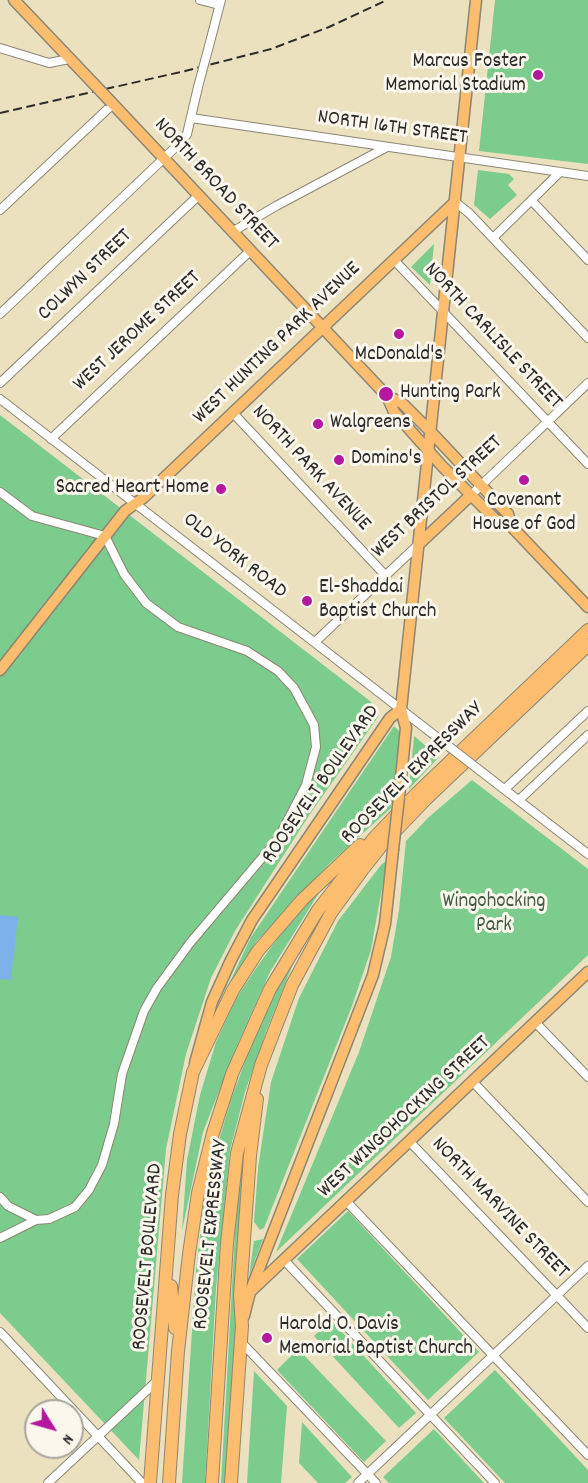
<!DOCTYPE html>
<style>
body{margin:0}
#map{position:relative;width:588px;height:1483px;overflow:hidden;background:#ece1bf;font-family:Dekko,sans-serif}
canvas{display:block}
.north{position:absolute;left:24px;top:1399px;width:60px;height:60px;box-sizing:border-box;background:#fbf7ec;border:2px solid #a8a59f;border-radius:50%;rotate:127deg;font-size:16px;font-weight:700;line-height:24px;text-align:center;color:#2b2b2b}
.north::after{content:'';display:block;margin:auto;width:21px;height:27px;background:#b5179e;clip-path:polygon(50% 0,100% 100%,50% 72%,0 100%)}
</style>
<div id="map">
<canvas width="588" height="1483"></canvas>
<div class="north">N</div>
</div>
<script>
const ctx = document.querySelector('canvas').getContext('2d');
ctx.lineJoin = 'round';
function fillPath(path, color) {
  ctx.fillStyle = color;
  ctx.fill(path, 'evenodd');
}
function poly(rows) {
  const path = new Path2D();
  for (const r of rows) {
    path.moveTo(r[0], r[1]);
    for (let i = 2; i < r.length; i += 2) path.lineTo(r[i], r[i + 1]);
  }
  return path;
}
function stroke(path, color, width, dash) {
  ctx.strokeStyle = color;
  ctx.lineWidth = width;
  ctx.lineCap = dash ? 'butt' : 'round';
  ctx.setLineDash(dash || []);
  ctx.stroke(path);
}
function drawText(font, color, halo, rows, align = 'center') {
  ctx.font = font + ' Dekko,sans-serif';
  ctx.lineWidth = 6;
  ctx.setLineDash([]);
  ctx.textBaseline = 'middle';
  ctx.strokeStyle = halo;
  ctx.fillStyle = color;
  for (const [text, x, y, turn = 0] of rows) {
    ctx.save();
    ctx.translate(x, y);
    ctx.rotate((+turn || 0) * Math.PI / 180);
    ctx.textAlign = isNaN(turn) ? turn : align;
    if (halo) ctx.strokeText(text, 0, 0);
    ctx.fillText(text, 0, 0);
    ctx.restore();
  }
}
const green = poly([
 [495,0,588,0,588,164,479,151],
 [478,170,509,174,514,179,508,185,517,195,490,219,474,205],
 [434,244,430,285,411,267],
 [0,415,370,701,378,710,378,717,310,814,235,931,211,978,186,1054,166,1149,139,1460,0,1313],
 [394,726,400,732,391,808,330,863,256,942,226,990,251,937],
 [414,736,439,757,409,789],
 [472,780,588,869,588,955,276,1252,359,1052,391,957,399,910,406,841,429,817],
 [387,860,371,950,352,1006,264,1228,260,1230,254,1222,258,1168,271,1082,299,998,338,921,381,865],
 [320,891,270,972,236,1048,203,1132,182,1231,187,1160,200,1095,216,1042,237,997,259,964,290,921],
 [299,949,267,1029,245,1092,230,1150,216,1288,205,1483,182,1483,196,1270,206,1183,232,1097,262,1016],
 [253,1108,225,1483,221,1483,238,1179],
 [348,1211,479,1352,428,1400,297,1259],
 [263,1239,249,1276,254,1241],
 [331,1320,416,1413,399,1428,314,1336],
 [298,1349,386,1441,364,1462,277,1370],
 [495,1370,588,1470,588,1483,505,1483,444,1418],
 [254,1371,287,1406,281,1483,247,1483],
 [302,1422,352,1477,345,1483,318,1483,299,1463],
 [434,1429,484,1483,389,1483,383,1477]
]);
const water = poly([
 [0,915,18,917,11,980,0,979]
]);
const minor = poly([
 [200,0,219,5],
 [209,46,221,0],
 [0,48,49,63,69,59],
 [191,118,588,176],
 [532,201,588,260],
 [455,202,469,213,588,338],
 [0,210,113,104],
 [232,232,276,206,387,147],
 [493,238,560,172],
 [394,260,588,464],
 [0,314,181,142,187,134,198,87],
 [0,383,198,196],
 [0,399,447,745],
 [233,413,385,575],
 [51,439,250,251],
 [0,492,32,516,105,536,124,574,146,603,178,627,247,651,278,671,294,688,314,725,316,747,306,785,278,839,190,943,157,988,144,1011,122,1074,114,1124,102,1165,89,1190,75,1207,49,1219,36,1220,0,1238],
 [471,495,588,383],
 [315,642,419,544],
 [478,769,588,854],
 [505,789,588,711],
 [519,800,588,735],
 [535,1022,588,1077],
 [472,1081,588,1202],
 [409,1141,588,1328],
 [0,1197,8,1206,36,1220],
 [346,1201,588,1455],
 [284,1260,495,1483],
 [0,1332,142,1483],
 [241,1342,376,1483],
 [48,1483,158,1380],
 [358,1483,588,1266]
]);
const major = poly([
 [14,0,93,83],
 [111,102,387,396,394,412,442,466,498,522,511,526],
 [387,396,402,403,430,431,508,514,511,526,588,607],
 [419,544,471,495],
 [0,670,125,511,143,498,455,202],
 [399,797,406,728,401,709,476,0],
 [195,1063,212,1002,231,960,252,920,390,718,401,709],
 [252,1290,588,972],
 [244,1316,250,1292,373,975,385,924,393,850]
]);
const highway = poly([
 [171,1286,175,1328],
 [150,1483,172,1195,180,1134,193,1072,233,990,258,951,302,900,360,845],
 [169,1483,178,1351,189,1254,198,1193,213,1133,232,1074,270,989,318,910,374,838,418,792,588,630],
 [212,1483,227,1243,237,1153,261,1065,292,985,331,913,363,869,382,845,425,800,588,645],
 [231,1483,242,1326,240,1295,250,1156,257,1099]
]);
const rail = poly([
 [0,113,185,71,271,49,329,27,387,0]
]);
const minorBridge = poly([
 [198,87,209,46],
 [447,745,478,769]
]);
const majorBridge = poly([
 [93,83,111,102],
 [393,850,399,797]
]);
const markers = [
 [538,75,6,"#b5179e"],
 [399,334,6,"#b5179e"],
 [386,394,8,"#b5179e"],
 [318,424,6,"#b5179e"],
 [339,460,6,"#b5179e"],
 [524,480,6,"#b5179e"],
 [221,489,6,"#b5179e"],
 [307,601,6,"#b5179e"],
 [267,1338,6,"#b5179e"]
];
const poiNames = [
 ["Marcus Foster",526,63,"right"],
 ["Memorial Stadium",526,87,"right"],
 ["McDonald's",399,356,"center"],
 ["Hunting Park",400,394],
 ["Walgreens",330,424],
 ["Domino's",351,460],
 ["Sacred Heart Home",209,489,"right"],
 ["Covenant",524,502,"center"],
 ["House of God",524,526,"center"],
 ["El-Shaddai",319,589],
 ["Baptist Church",319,613],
 ["Harold O. Davis",279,1326],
 ["Memorial Baptist Church",279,1350]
];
const streetNames = [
 ["NORTH 16TH STREET",392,129,8],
 ["NORTH BROAD STREET",215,185,47],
 ["COLWYN STREET",86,276,-44],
 ["WEST JEROME STREET",138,332,-43],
 ["NORTH CARLISLE STREET",492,337,47],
 ["WEST HUNTING PARK AVENUE",278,344,-44],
 ["NORTH PARK AVENUE",310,469,47],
 ["WEST BRISTOL STREET",438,498,-43],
 ["OLD YORK ROAD",234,557,38],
 ["ROOSEVELT EXPRESSWAY",413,774,-45],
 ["ROOSEVELT BOULEVARD",322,785,-55],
 ["WEST WINGOHOCKING STREET",405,1118,-43],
 ["NORTH MARVINE STREET",499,1209,46],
 ["ROOSEVELT EXPRESSWAY",212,1235,-84],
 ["ROOSEVELT BOULEVARD",149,1257,-85]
];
const parkNames = [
 ["Wingohocking",494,903],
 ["Park",494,927]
];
fillPath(green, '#7ccc8d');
fillPath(water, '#7eb2eb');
stroke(minor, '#8c8675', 10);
stroke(major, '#8c8675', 13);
stroke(highway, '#8c8675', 14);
stroke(minor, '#fff', 8);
stroke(major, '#fcbd6f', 10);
stroke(highway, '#fcbd6f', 12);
stroke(rail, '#2b2b2b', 2, [9, 4.5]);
stroke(minorBridge, '#8c8675', 10, []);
stroke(majorBridge, '#8c8675', 13, []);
stroke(minorBridge, '#fff', 8);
stroke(majorBridge, '#fcbd6f', 10);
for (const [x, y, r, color] of markers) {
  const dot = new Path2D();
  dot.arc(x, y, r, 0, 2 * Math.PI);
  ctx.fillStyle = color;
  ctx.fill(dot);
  stroke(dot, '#fbf7ec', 2);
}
drawText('21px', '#2b2b2b', '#fbf7ec', poiNames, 'left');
drawText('21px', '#2b2b2b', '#fbf7ec', streetNames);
drawText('21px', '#435b48', '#fbf7ec', parkNames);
</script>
